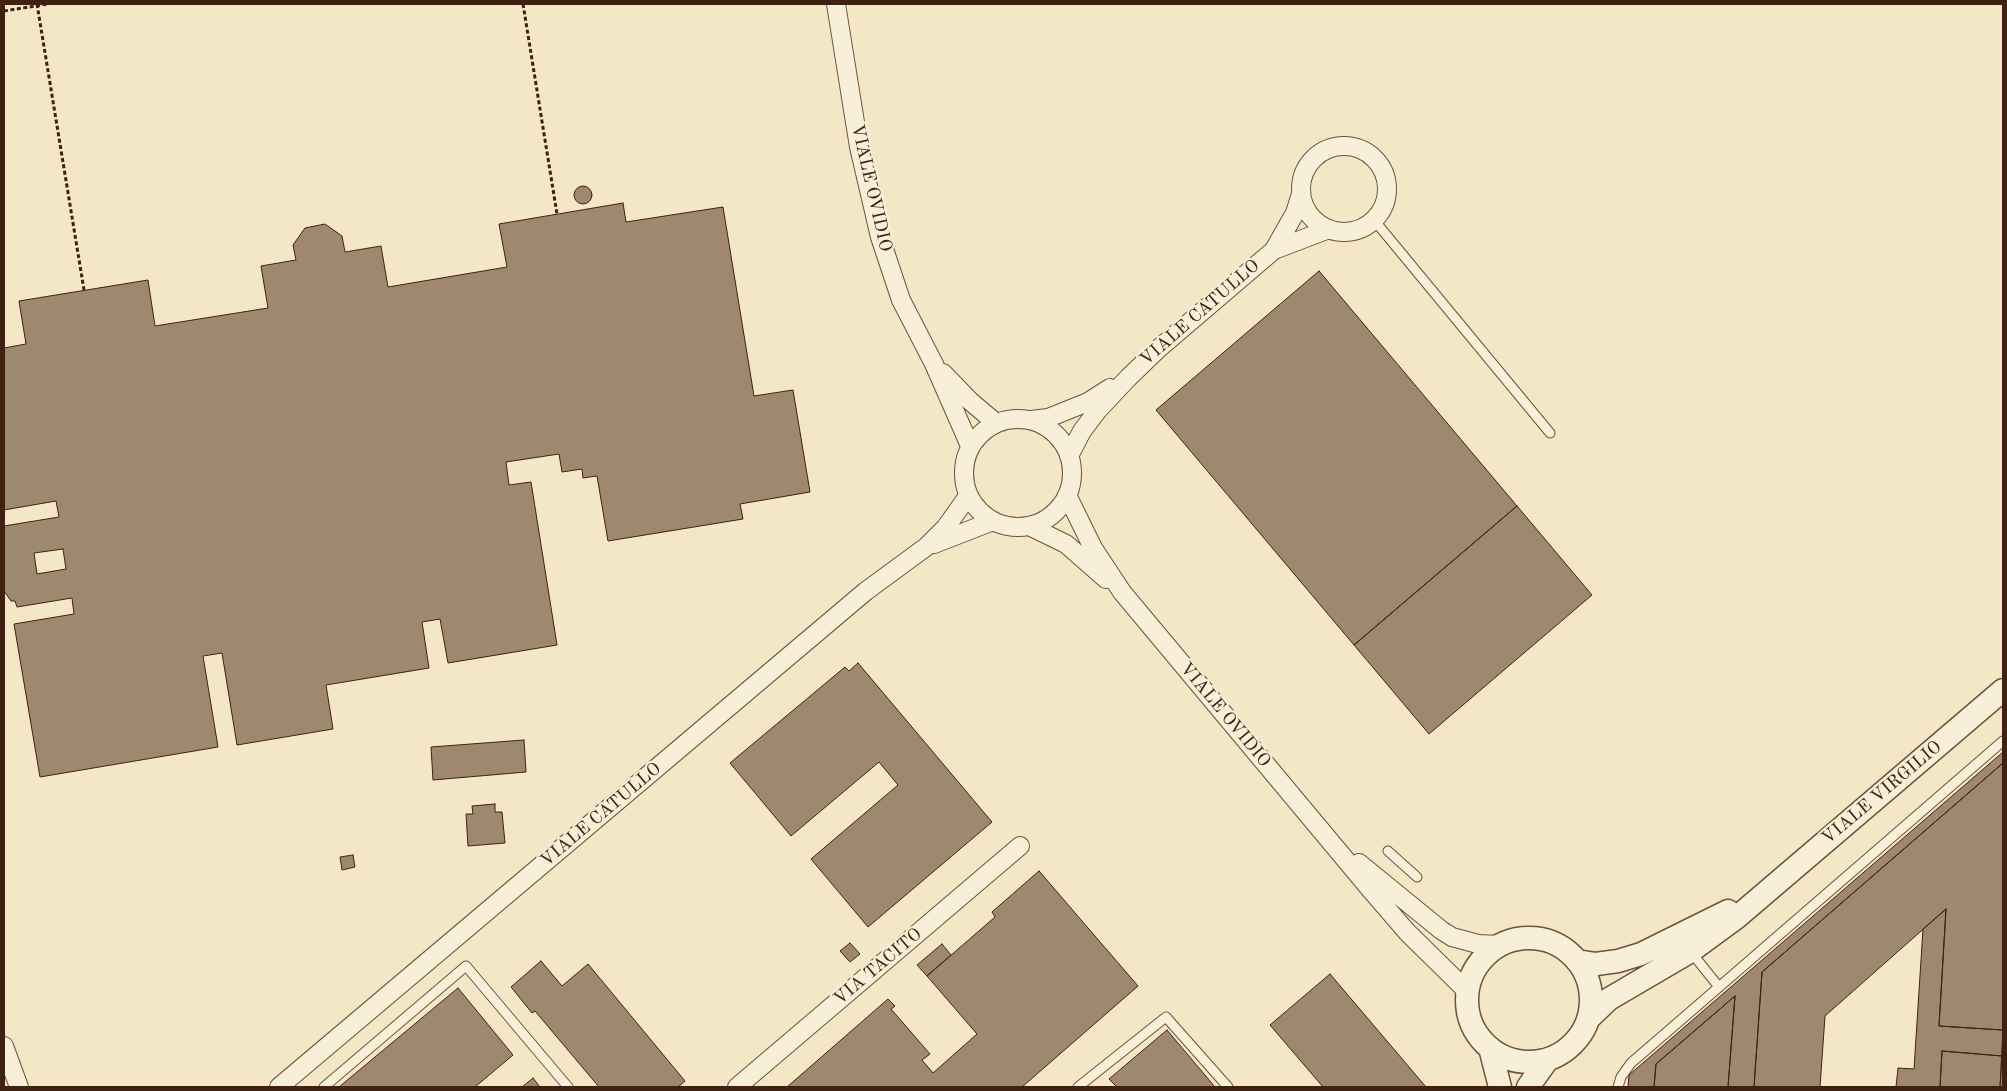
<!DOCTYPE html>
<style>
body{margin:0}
#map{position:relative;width:2007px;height:1091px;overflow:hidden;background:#f4e7c5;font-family:"Old Standard TT",serif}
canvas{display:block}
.frame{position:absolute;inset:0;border:5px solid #402111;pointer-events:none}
</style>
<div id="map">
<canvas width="2007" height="1091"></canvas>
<div class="frame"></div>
</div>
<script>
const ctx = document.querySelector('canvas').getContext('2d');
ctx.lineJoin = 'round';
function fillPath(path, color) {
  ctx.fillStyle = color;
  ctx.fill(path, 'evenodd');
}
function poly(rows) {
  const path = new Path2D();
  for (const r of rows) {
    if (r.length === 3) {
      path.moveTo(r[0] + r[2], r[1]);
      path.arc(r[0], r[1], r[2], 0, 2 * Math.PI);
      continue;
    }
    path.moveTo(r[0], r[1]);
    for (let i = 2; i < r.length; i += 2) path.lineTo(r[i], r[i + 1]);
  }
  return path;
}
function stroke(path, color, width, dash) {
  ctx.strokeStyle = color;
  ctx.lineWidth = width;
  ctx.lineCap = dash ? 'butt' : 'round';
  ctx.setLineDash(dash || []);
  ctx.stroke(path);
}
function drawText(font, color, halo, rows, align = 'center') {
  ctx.font = font + ' "Old Standard TT",serif';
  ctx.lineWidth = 4.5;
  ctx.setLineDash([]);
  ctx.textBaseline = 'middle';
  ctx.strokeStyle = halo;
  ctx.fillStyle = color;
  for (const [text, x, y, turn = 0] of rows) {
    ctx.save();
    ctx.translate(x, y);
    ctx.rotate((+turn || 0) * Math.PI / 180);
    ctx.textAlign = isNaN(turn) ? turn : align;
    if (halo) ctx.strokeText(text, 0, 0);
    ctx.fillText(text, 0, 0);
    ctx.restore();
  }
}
const building = poly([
 [583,195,9],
 [623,203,626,222,723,207,754,396,793,390,810,492,740,504,743,519,608,541,597,476,583,478,582,469,562,472,559,454,506,462,509,485,531,482,557,645,448,663,440,619,422,622,429,668,326,685,333,729,237,745,222,653,203,656,218,747,40,777,14,624,74,614,72,598,17,607,15,601,11,601,4,591,4,526,59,517,56,501,4,510,4,348,26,344,19,301,148,280,155,326,268,308,261,266,296,260,293,245,305,228,325,224,342,236,345,252,381,246,388,287,507,267,499,224,623,203],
 [63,549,66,569,37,574,34,553,63,549],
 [1319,271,1517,506,1354,645,1156,410,1319,271],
 [1517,506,1592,595,1429,734,1354,645,1517,506],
 [858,663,992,822,868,927,811,859,898,785,879,762,791,836,730,763,845,667,849,671,858,663],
 [524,740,526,772,433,780,431,747,524,740],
 [2003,752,2003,763,1762,972,1754,1087,1728,1087,1735,996,1656,1064,1654,1087,1628,1087,1629,1075,2003,752],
 [2003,763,2003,1087,2000,1087,2003,1030,1939,1026,1946,909,1825,1016,1820,1087,1754,1087,1762,972,2003,763],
 [495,804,495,812,502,812,505,843,468,846,466,814,473,814,472,806,495,804],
 [353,855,355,867,342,870,340,857,353,855],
 [1039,871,1138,986,1022,1087,787,1087,888,999,895,1006,891,1009,930,1054,922,1060,933,1073,977,1034,927,976,995,917,992,912,1039,871],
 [1946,909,1939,1026,2003,1030,2002,1056,1942,1051,1940,1087,1896,1087,1898,1068,1914,1069,1923,929,1946,909],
 [850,943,860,954,850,962,840,951,850,943],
 [942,944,951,955,927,976,917,965,942,944],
 [541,961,562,986,588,964,685,1081,678,1087,599,1087,535,1011,532,1013,511,987,541,961],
 [1330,974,1426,1087,1323,1087,1270,1025,1330,974],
 [458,988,513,1055,475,1087,339,1087,458,988],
 [1735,996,1728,1087,1654,1087,1656,1064,1735,996],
 [1167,1030,1215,1087,1117,1087,1109,1079,1167,1030],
 [1942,1051,2002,1056,2000,1087,1940,1087,1942,1051],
 [533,1078,540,1087,522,1087,533,1078]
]);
const path = poly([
 [37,4,84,290],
 [523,4,557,214],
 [4,11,48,4]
]);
const service = poly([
 [1374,220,1550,433],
 [1388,851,1417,877],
 [1719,987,2003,741],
 [324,1087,466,966,568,1087],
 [1078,1087,1166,1017,1228,1087],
 [1618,1087,1621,1077,1631,1063,1719,987,1691,952]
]);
const minor = poly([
 [836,4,859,147,880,237,901,300,934,364,970,446],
 [1344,189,43],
 [1301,194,1295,213,1274,250,1329,229],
 [943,373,970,401,996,423],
 [1018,473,54],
 [1031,420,1048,418,1088,402,1110,388],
 [1069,456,1082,431,1098,410,1128,378,1157,350,1274,250],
 [1067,495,1093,548,1122,592,1370,889,1407,932,1467,991],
 [1029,526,1066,544,1106,579],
 [934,544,993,521],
 [1359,863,1441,930,1452,937,1478,944,1500,945],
 [4,1046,19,1087],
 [279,1087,866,591,926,547,946,527,968,496],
 [737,1087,1020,846]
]);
const tertiary = poly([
 [1529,1000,62],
 [1577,961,1596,964,1618,961,1641,954,1728,911],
 [1588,1019,1609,999,1691,951,1736,918,2003,690],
 [1490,1048,1500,1087],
 [1528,1087,1548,1059]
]);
const streetNames = [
 ["VIALE OVIDIO",871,188,77],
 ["VIALE CATULLO",1200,313,-41],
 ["VIALE OVIDIO",1225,715,50],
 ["VIALE VIRGILIO",1882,793,-40],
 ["VIALE CATULLO",601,815,-40],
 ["VIA TACITO",878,967,-40]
];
fillPath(building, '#9e886f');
stroke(building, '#402111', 1);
stroke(service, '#6d523e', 11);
stroke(minor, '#6d523e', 20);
stroke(tertiary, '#6d523e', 25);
stroke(path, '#402111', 3, [4, 2.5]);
stroke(service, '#f8efd9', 9);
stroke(minor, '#f8efd9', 18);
stroke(tertiary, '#f8efd9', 22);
drawText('18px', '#402111', '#f8efd9', streetNames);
</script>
